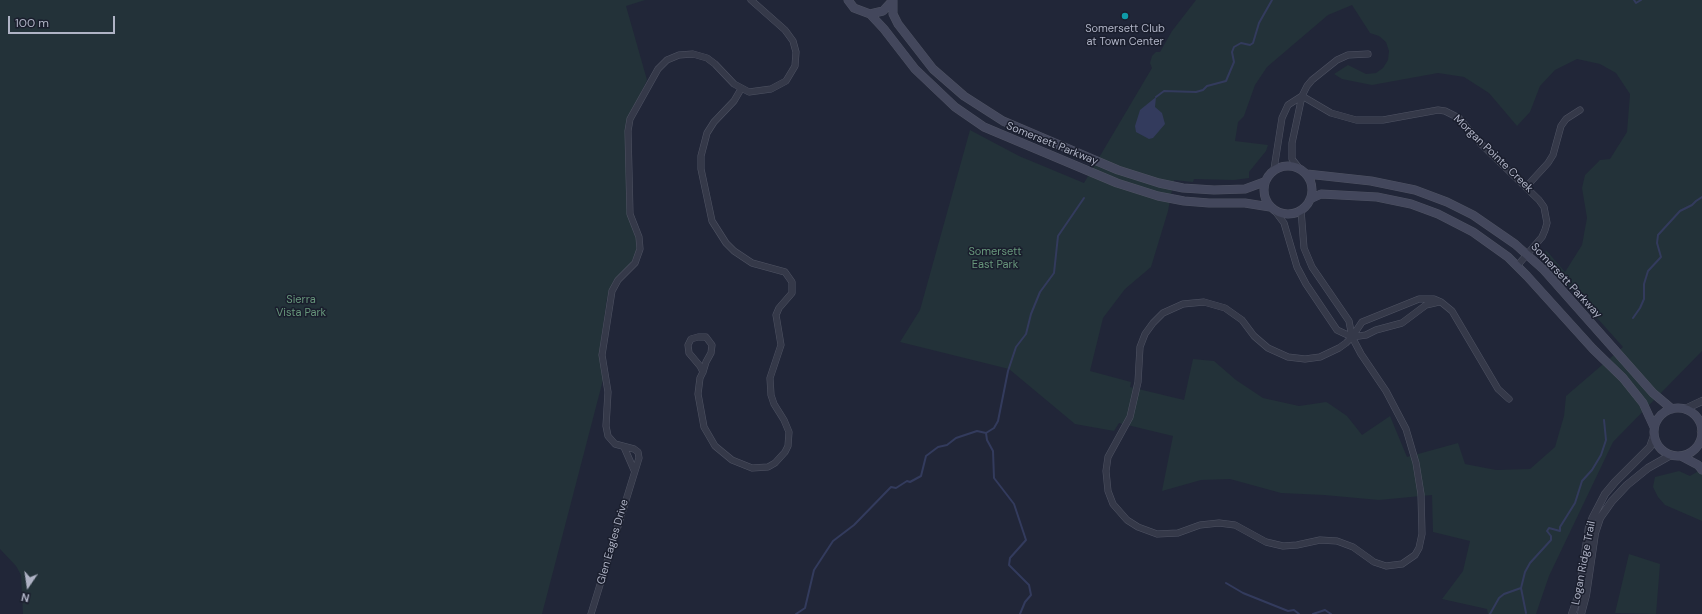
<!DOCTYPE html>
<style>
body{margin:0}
#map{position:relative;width:1702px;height:614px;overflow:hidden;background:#212638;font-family:"DM Sans",sans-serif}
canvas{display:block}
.north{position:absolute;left:8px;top:566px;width:40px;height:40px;-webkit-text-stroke:3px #1a1e2d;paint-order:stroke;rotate:193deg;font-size:11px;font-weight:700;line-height:16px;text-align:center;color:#afb3c5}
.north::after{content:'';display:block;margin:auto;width:14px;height:18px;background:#afb3c5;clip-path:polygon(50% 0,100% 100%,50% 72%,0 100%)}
.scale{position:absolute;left:8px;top:16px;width:107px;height:18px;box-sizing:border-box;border:2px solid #afb3c5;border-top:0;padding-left:5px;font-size:12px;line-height:14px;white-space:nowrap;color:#afb3c5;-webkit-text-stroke:3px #1a1e2d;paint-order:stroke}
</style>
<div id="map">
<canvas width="1702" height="614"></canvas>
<div class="north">N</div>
<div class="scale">100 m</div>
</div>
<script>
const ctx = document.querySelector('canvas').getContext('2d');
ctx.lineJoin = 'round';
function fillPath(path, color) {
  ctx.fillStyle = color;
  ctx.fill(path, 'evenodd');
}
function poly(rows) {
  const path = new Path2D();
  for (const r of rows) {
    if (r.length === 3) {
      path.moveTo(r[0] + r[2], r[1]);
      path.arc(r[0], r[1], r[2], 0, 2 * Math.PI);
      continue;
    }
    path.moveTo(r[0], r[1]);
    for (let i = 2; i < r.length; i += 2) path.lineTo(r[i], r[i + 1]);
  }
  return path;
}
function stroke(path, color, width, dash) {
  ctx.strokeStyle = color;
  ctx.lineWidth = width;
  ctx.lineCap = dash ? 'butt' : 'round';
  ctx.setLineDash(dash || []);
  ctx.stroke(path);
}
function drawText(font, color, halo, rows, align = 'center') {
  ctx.font = font + ' "DM Sans",sans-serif';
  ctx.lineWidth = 3;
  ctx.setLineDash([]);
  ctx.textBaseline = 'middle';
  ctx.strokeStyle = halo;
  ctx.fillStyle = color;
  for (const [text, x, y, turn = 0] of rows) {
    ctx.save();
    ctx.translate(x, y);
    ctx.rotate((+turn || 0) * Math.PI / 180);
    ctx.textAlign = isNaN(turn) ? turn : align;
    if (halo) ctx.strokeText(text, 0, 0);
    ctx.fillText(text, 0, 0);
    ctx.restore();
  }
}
const green = poly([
 [0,0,645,0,626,6,647,80,627,123,628,216,636,238,637,251,630,265,614,280,607,298,599,354,603,380,542,614,23,614,21,575,16,566,0,549],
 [1196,0,1702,0,1702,351,1613,442,1549,576,1536,614,1488,614,1487,609,1442,599,1463,571,1470,541,1433,532,1432,495,1379,500,1324,495,1281,493,1230,479,1201,480,1162,491,1173,436,1119,423,1114,431,1075,424,1009,369,900,342,920,310,970,130,1019,156,1084,183,1152,68,1150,63,1152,56,1156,52,1160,52,1172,31],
 [1352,5,1370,33,1379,36,1386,42,1389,51,1388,60,1383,68,1376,73,1366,74,1348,65,1334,74,1342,79,1372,85,1438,73,1464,77,1489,93,1517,126,1530,112,1540,86,1555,70,1577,59,1600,64,1616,73,1630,94,1627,132,1610,159,1600,160,1585,175,1582,188,1587,218,1582,245,1565,272,1546,250,1544,255,1548,263,1623,347,1566,396,1564,416,1555,447,1530,469,1496,470,1465,464,1458,443,1407,457,1390,416,1362,435,1347,416,1328,403,1326,402,1299,406,1263,398,1236,380,1214,361,1193,359,1184,400,1130,387,1131,382,1090,371,1103,318,1125,289,1151,267,1168,211,1174,180,1193,182,1194,179,1234,180,1249,178,1249,172,1266,151,1268,145,1235,141,1238,122,1244,116,1255,85,1267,67,1328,15],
 [1702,469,1702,521,1665,505,1658,497,1653,487,1655,477,1679,471,1690,476],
 [1629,554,1660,564,1656,614,1615,613]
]);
const water = poly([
 [1156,97,1155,107,1162,113,1165,124,1153,138,1149,139,1136,132,1135,126,1140,110]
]);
const stream = poly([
 [1634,0,1636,3,1641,0],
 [1156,97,1164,91,1196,92,1203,90,1207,86,1226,81,1234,62,1232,52,1234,47,1241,43,1250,45,1253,43,1259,23,1272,0],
 [1633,318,1640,308,1644,299,1644,284,1648,271,1661,257,1657,243,1658,235,1680,211,1692,205,1696,201,1702,197],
 [1226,583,1243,593,1288,611,1294,610,1299,614],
 [1521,588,1526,613],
 [796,614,805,608,814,570,833,541,854,525,891,487,896,488,907,481,910,482,921,476,926,456,938,447,947,445,956,438,977,431,986,433],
 [1020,614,1025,602,1031,595,1029,585,1009,565,1010,558,1026,540,1014,504,994,478,993,451,987,440,986,433,994,428,998,421,1008,371,1016,347,1026,334,1031,314,1040,292,1054,273,1058,236,1084,198],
 [1313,614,1325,610,1331,614],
 [1490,614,1499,598,1504,594,1521,588,1525,572,1530,563,1551,540,1551,536,1547,531,1549,528,1560,531,1560,527,1575,503,1582,481,1592,470,1601,455,1606,440,1604,420]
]);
const minor = poly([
 [1302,96,1331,113,1356,120,1383,120,1438,110,1445,111,1459,118,1481,144,1539,200,1544,207,1547,223,1545,230,1542,237,1517,266],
 [1299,168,1292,159,1292,143,1302,96,1307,86,1312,80,1337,60,1348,55,1368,54],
 [1274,169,1282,118,1288,105,1302,96],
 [1526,187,1548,163,1553,155,1561,126,1566,119,1580,110],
 [1301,210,1304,248,1312,267,1349,321,1352,337,1361,354,1386,391,1406,429,1416,463,1421,494,1422,534,1419,548,1415,555,1402,564,1386,566,1374,562,1353,547,1337,541,1320,540,1297,545,1283,546,1266,542,1235,525,1219,523,1200,525,1178,533,1157,534,1138,527,1127,520,1113,504,1108,491,1106,471,1108,457,1130,417,1138,382,1140,347,1145,334,1153,323,1163,313,1183,304,1204,302,1225,308,1242,320,1254,336,1268,348,1288,357,1305,359,1320,357,1339,348,1346,343,1352,337,1362,322,1419,299,1434,299,1441,302,1452,311,1498,389,1509,399],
 [1275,211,1284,223,1297,267,1306,284,1337,330,1352,337],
 [1352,337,1366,335,1376,330,1402,323,1426,305,1439,302],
 [703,372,700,366,689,353,688,345,691,339,698,337,706,337,712,345,711,353,706,362,703,372,700,378,698,394,704,427,715,446,732,460,752,468,768,467,775,463,785,452,788,446,789,432,784,420,774,404,771,395,770,378,781,345,776,315,779,308,792,293,792,282,785,272,752,263,734,251,726,243,712,221,701,169,701,156,707,133,714,122,734,101,741,89],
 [624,447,634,470],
 [591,614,639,458,638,452,634,449,615,444,608,436,606,426,608,392,602,355,612,291,618,280,635,263,640,249,639,237,630,214,628,131,630,119,658,69,667,60,679,55,693,54,707,58,715,64,734,84,749,92,771,89,786,81,795,66,796,52,793,41,785,30,751,0]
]);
const tertiary = poly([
 [1685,409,1702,401],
 [1701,431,1702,429],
 [1572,614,1579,594,1589,527,1593,517,1605,494,1615,482,1650,447,1654,436],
 [1581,614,1586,595,1595,533,1600,518,1612,501,1627,485,1648,468,1671,455]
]);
const secondary = poly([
 [848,0,854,8,870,14,883,11,893,0],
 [893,1,893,14,898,24,933,69,964,96,1003,121,1118,170,1159,183,1183,188,1214,190,1245,189,1264,182],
 [870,14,884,29,915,69,955,107,984,127,1117,183,1158,196,1184,201,1209,203,1245,203,1270,207],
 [1288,190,24],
 [1307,174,1371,181,1415,190,1447,202,1473,215,1515,244,1544,270,1653,393,1672,409],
 [1310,199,1321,194,1377,197,1411,204,1438,214,1473,232,1508,257,1527,276,1593,349,1623,378,1643,403,1654,427],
 [1678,432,24],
 [1681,456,1698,465,1702,470]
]);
const markers = [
 [1125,16,4,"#0f9aa8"]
];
const poiNames = [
 ["Somersett Club",1125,29],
 ["at Town Center",1125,42]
];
const streetNames = [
 ["Somersett Parkway",1052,144,22],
 ["Morgan Pointe Creek",1493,154,44],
 ["Somersett Parkway",1566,281,47],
 ["Glen Eagles Drive",613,542,-74],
 ["Logan Ridge Trail",1584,563,-79]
];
const parkNames = [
 ["Somersett",995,252],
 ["East Park",995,265],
 ["Sierra",301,300],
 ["Vista Park",301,313]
];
fillPath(green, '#233239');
fillPath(water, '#333b5d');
stroke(stream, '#333b5d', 2);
stroke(minor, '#4f5363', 7);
stroke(tertiary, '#4f5363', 8);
stroke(secondary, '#4f5363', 9);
stroke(minor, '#353949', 6);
stroke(tertiary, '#353949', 7);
stroke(secondary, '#43475c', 8);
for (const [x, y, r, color] of markers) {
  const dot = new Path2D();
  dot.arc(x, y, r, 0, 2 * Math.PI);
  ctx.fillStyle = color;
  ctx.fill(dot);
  stroke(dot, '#1a1e2d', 1.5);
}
drawText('11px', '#afb3c5', '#1a1e2d', poiNames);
drawText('11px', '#afb3c5', '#1a1e2d', streetNames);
drawText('11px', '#67967b', '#1a1e2d', parkNames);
</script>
